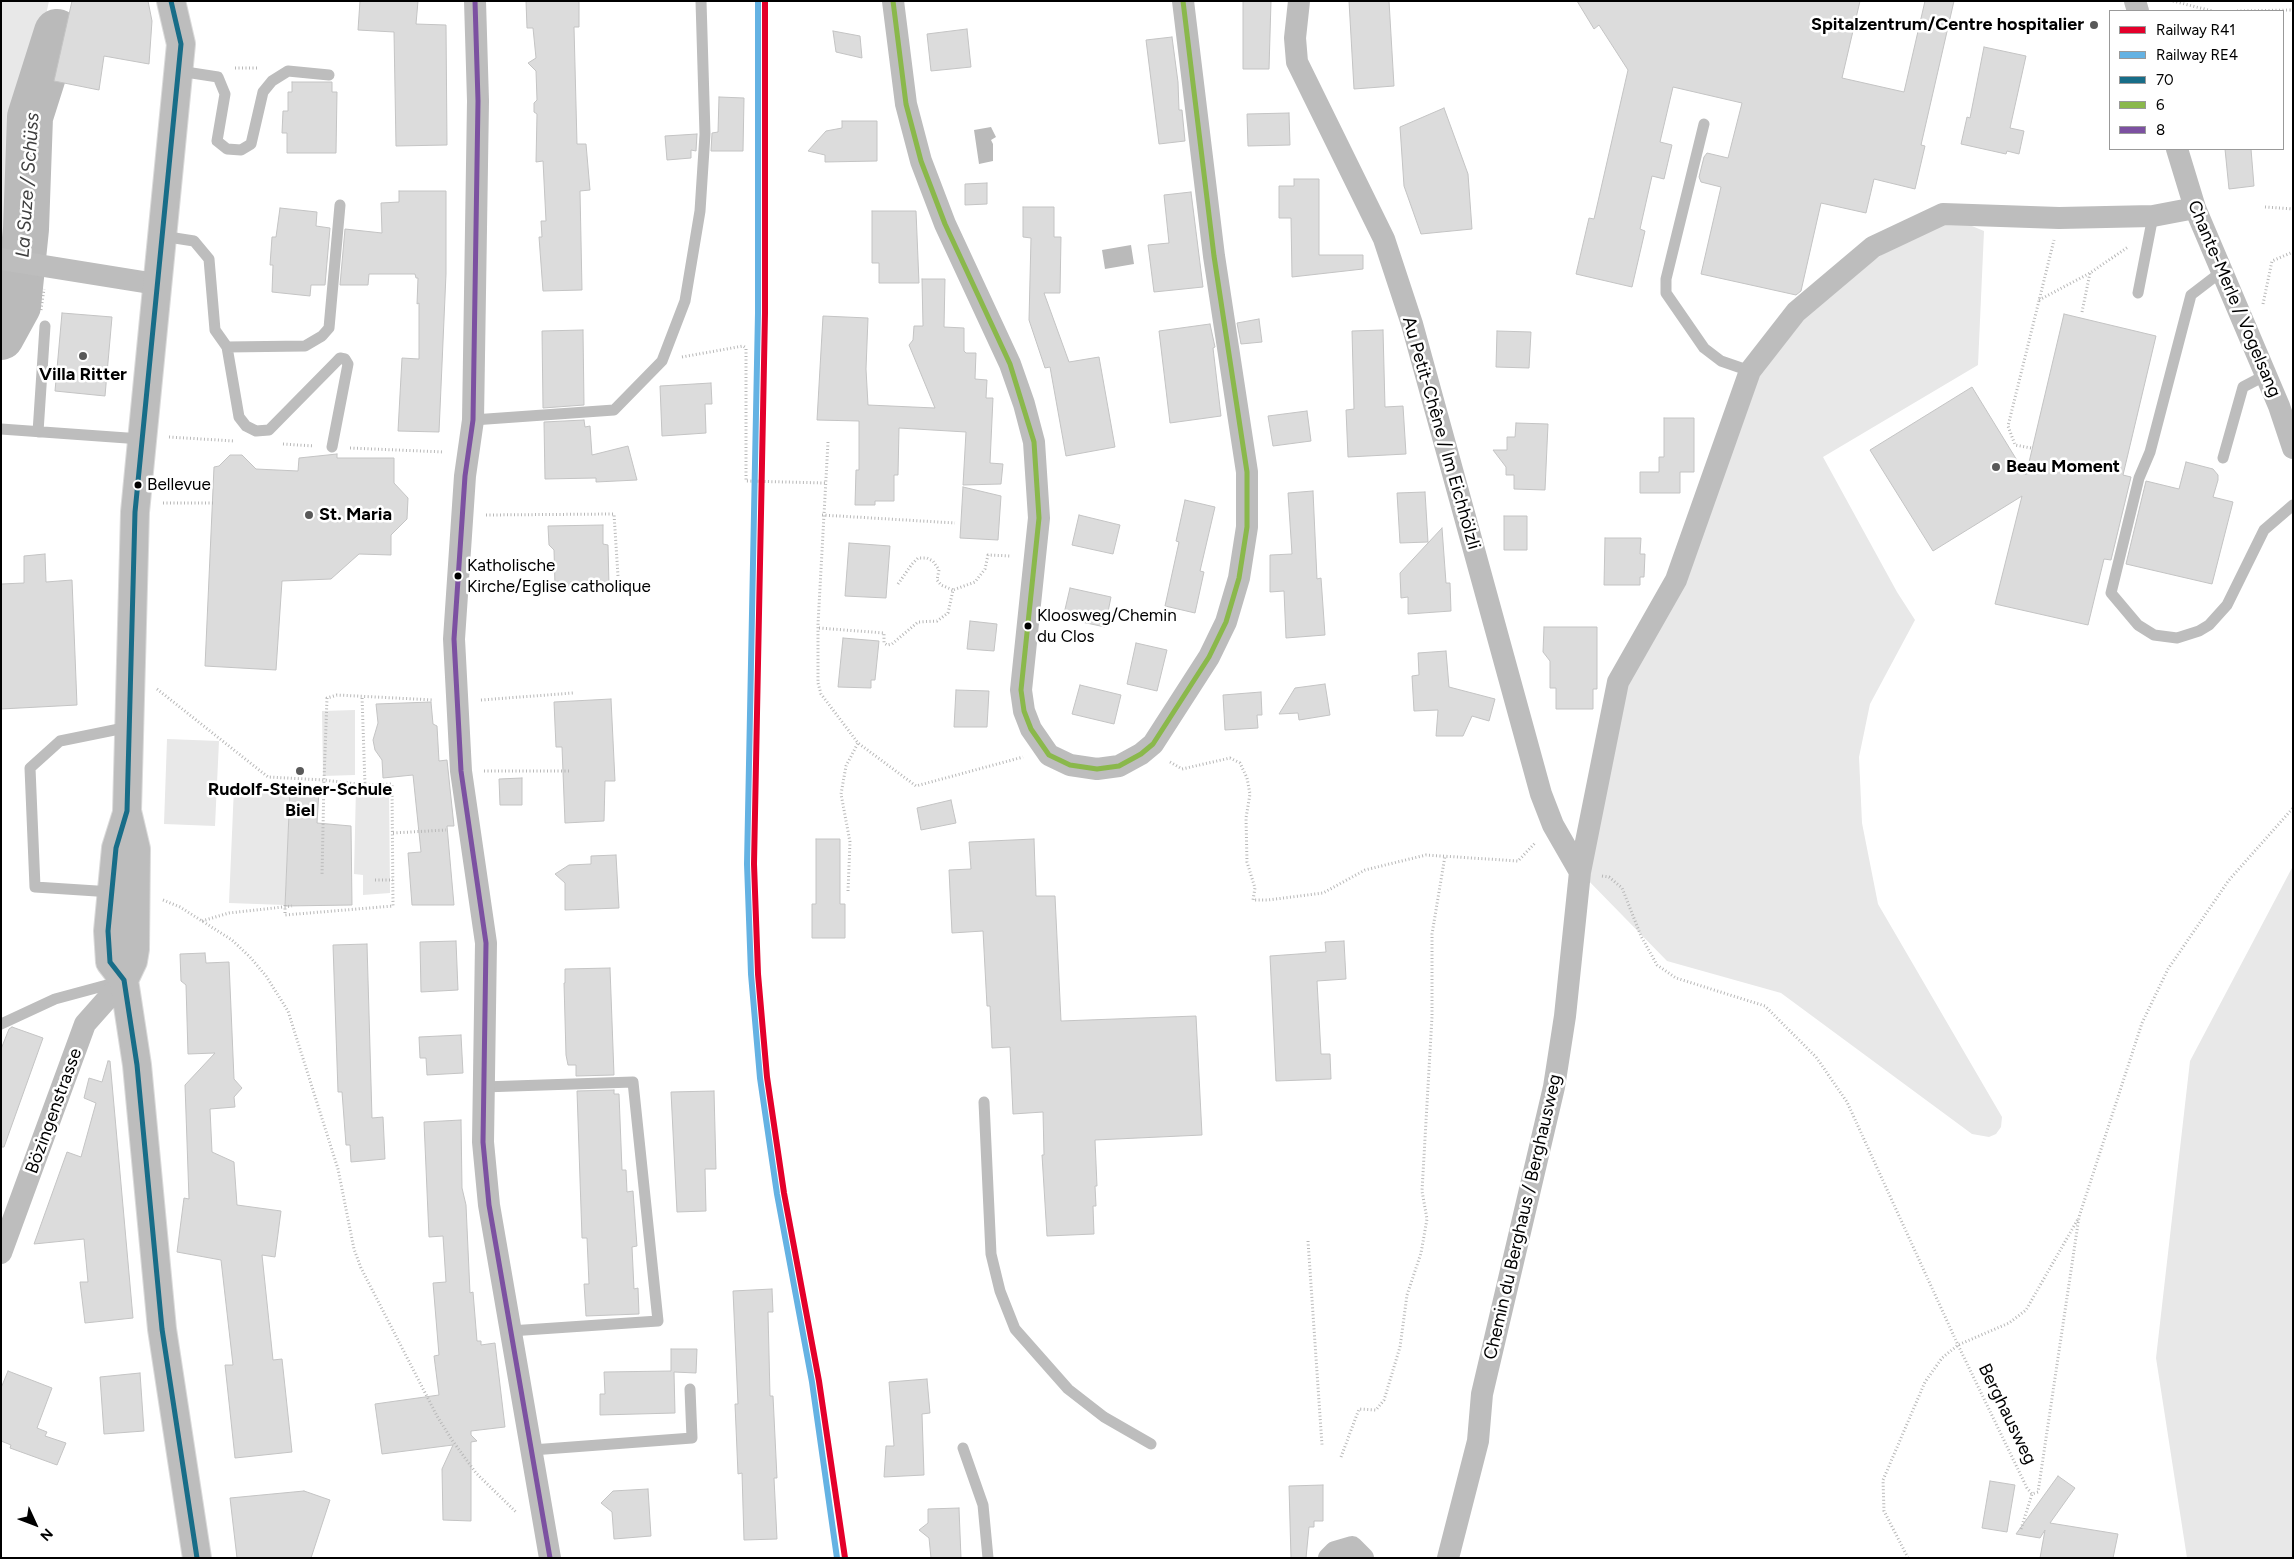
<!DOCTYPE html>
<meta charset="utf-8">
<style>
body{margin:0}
#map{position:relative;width:2294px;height:1559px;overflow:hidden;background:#fff;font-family:Figtree,sans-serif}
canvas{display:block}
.frame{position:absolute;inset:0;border:2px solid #000;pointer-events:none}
.legend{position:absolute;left:2109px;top:10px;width:175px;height:140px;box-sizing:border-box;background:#fff;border:1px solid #999;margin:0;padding:6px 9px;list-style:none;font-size:15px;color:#000}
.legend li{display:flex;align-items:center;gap:10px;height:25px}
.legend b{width:25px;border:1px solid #999}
.north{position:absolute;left:10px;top:1499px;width:50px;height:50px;-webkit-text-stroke:4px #fff;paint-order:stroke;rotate:133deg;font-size:14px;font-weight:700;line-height:20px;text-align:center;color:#000}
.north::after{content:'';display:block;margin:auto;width:18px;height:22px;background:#000;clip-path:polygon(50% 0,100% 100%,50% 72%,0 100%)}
</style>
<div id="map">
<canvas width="2294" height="1559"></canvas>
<div class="frame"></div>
<ul class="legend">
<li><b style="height:6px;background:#e4002b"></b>Railway R41</li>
<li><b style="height:6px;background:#64b2e3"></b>Railway RE4</li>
<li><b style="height:6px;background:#186d88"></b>70</li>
<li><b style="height:6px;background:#8ab84b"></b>6</li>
<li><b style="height:6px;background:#7c51a1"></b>8</li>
</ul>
<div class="north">N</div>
</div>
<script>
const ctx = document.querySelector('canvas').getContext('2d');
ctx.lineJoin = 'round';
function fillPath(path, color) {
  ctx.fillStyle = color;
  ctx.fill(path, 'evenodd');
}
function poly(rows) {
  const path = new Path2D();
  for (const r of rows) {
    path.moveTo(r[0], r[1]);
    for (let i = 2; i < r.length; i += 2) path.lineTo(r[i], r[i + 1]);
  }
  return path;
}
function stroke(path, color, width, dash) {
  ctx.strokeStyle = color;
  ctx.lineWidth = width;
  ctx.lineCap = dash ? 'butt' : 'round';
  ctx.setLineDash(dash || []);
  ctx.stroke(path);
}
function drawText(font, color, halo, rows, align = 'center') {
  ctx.font = font + ' Figtree,sans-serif';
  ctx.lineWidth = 5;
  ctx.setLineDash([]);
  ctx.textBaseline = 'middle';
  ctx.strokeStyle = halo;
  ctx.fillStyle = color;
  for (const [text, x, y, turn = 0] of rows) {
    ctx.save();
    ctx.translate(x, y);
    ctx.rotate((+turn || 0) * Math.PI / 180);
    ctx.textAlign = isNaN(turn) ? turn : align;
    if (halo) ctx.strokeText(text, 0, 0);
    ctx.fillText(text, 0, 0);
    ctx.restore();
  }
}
const green = poly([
 [1,1,49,1,23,121,13,252,1,250],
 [1943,214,1984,231,1978,365,1823,457,1897,592,1915,620,1870,704,1859,757,1862,823,1878,904,2002,1117,2001,1127,1996,1134,1989,1137,1972,1134,1781,993,1667,961,1580,872,1618,682,1676,580,1750,371,1796,312],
 [355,710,355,775,323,776,322,711],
 [167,739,219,741,215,826,164,824],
 [234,787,290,790,285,905,229,903],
 [356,787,389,788,390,893,363,895,363,875,354,874],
 [2293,866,2293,1558,2187,1558,2156,1358,2190,1061]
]);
const water = poly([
 [991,127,996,137,991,140,993,144,993,161,979,164,974,130],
 [1131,245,1134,264,1105,269,1102,250]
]);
const river = poly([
 [1,337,18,306,26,229,30,117,57,32]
]);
const building = poly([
 [72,1,148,1,152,21,149,64,104,56,99,90,54,81,72,1],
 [360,1,418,1,416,24,446,25,447,145,396,146,394,32,358,30,360,1],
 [526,1,579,1,579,27,574,27,577,144,586,144,590,190,580,191,582,290,543,291,539,237,542,237,541,221,546,221,543,161,536,162,537,114,534,112,534,103,537,100,536,71,528,63,536,58,533,28,527,28,526,1],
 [1243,1,1271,1,1269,69,1243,69,1243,1],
 [1349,1,1389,1,1394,86,1354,89,1349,1],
 [1577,1,1860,1,1842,78,1904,92,1925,1,1954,1,1921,145,1925,146,1915,189,1874,179,1866,213,1821,203,1801,291,1796,295,1701,274,1721,187,1701,182,1699,177,1704,157,1707,153,1728,158,1742,103,1673,87,1660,142,1672,145,1664,179,1652,176,1640,229,1645,231,1632,287,1576,274,1589,218,1594,219,1628,70,1599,25,1594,29,1577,1],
 [967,29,971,67,931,71,927,34,967,29],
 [833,31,860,36,862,58,836,52,833,31],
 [1172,37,1178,82,1179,110,1182,110,1185,141,1159,144,1146,40,1172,37],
 [1984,47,2026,56,2010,128,2024,131,2019,154,2007,151,2006,154,1961,144,1967,117,1970,118,1984,47],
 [292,82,332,82,332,92,337,92,336,153,287,153,287,133,282,133,283,111,288,111,288,92,292,92,292,82],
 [719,97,744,98,743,151,711,151,712,133,718,132,719,97],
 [1444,108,1468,174,1472,229,1421,234,1404,186,1400,127,1444,108],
 [1289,113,1290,145,1248,146,1247,114,1289,113],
 [842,121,877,121,877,161,825,162,825,155,808,151,826,131,842,128,842,121],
 [697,134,696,151,691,150,691,158,667,160,665,136,697,134],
 [2225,149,2251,149,2254,186,2229,189,2225,149],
 [1294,179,1319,179,1319,255,1363,255,1363,269,1292,277,1291,218,1279,218,1279,186,1294,186,1294,179],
 [987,183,987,204,965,205,965,184,987,183],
 [399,191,446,191,446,274,439,432,398,431,402,358,419,359,419,303,417,304,418,278,416,278,415,274,369,274,368,285,340,285,345,229,382,233,381,203,399,202,399,191],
 [1191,192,1203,287,1154,292,1148,245,1169,243,1164,195,1191,192],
 [1023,207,1054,207,1054,237,1061,237,1060,293,1044,293,1069,362,1099,357,1115,447,1066,456,1050,367,1045,368,1029,320,1031,238,1023,237,1023,207],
 [280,208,317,212,316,226,330,228,325,285,311,285,310,296,272,292,273,265,270,265,272,237,276,237,280,208],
 [872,211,916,211,919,283,879,283,879,263,872,263,872,211],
 [922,279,945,279,944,327,964,328,964,351,966,353,976,353,975,379,987,380,986,398,993,398,990,463,1003,464,1001,484,963,485,966,432,899,428,898,475,894,475,894,501,875,501,875,505,855,505,856,470,859,470,859,421,817,420,823,316,868,318,866,369,868,405,935,408,909,345,913,340,914,326,923,326,922,279],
 [62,313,112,317,105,396,55,391,62,313],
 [2064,314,2156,336,2123,475,2131,477,2111,560,2104,559,2088,625,1995,604,2022,496,1933,551,1870,450,1972,387,2026,475,2064,314],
 [1259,319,1262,342,1241,344,1237,323,1259,319],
 [1210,324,1215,347,1213,348,1221,416,1170,423,1159,331,1210,324],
 [583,330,584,405,543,408,542,331,583,330],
 [1383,330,1385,407,1403,406,1406,454,1348,457,1346,410,1354,409,1352,331,1383,330],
 [1497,331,1531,332,1529,368,1496,367,1497,331],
 [711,383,712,404,705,404,706,433,662,436,660,386,711,383],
 [1307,411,1311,441,1273,446,1268,416,1307,411],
 [1664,418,1694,418,1694,472,1680,472,1680,493,1640,493,1640,472,1659,472,1659,457,1664,457,1664,418],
 [584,420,585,427,590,426,592,455,628,446,637,480,596,482,596,478,545,479,544,422,584,420],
 [1516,423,1548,424,1545,490,1514,489,1514,475,1506,475,1506,467,1493,450,1507,450,1507,437,1515,437,1516,423],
 [337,454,337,458,394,458,394,483,408,498,407,519,391,535,391,555,359,554,331,579,282,581,276,670,205,666,214,467,219,466,230,455,242,455,256,469,298,471,299,458,337,454],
 [2186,462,2213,469,2218,475,2218,480,2213,497,2233,502,2212,584,2126,564,2146,481,2179,489,2186,462],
 [963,487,1001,496,998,540,960,538,963,487],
 [1313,491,1317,579,1321,578,1325,635,1286,638,1284,591,1270,592,1270,555,1292,554,1288,493,1313,491],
 [1425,492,1428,542,1400,543,1397,493,1425,492],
 [1185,500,1215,507,1200,571,1204,572,1195,613,1165,606,1179,542,1176,541,1185,500],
 [1079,515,1120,525,1113,554,1072,545,1079,515],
 [1504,516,1527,516,1527,550,1504,550,1504,516],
 [603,525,603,544,608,545,609,586,555,586,554,550,549,545,548,526,603,525],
 [1442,528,1446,583,1450,583,1451,611,1408,614,1408,597,1401,598,1400,573,1442,528],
 [1605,538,1641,538,1640,554,1645,554,1644,577,1640,577,1640,585,1604,585,1605,538],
 [849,543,890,546,886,598,845,596,849,543],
 [45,554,46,582,72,580,77,705,1,709,1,584,24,583,24,556,45,554],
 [1070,588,1111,597,1105,627,1063,618,1070,588],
 [970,621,997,624,994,651,967,649,970,621],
 [1544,627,1597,627,1597,689,1593,689,1593,709,1556,709,1556,688,1550,688,1550,661,1543,652,1544,627],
 [843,638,879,641,875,680,871,680,871,688,838,687,843,638],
 [1136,643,1167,650,1157,691,1127,684,1136,643],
 [1446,651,1449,687,1495,699,1489,721,1472,716,1463,736,1436,736,1438,710,1414,711,1412,676,1419,675,1418,653,1446,651],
 [1325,684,1330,715,1299,720,1298,713,1279,714,1295,688,1325,684],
 [1080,685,1121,695,1114,724,1072,714,1080,685],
 [956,690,989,691,987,727,954,727,956,690],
 [1261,692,1262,715,1257,715,1258,728,1225,730,1223,695,1261,692],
 [611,699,615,781,605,781,604,821,565,823,562,747,556,747,554,702,611,699],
 [431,702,433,724,437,726,439,761,447,760,454,826,447,826,454,905,412,905,408,853,421,852,413,775,383,778,382,760,375,750,373,740,378,723,376,704,431,702],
 [522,778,522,805,500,805,499,779,522,778],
 [290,790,319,791,317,823,351,826,352,905,285,906,290,790],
 [951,800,956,823,921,830,917,808,951,800],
 [816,839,840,839,840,904,845,904,845,938,812,938,812,904,816,904,816,839],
 [1034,839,1036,896,1055,896,1061,1021,1196,1016,1202,1135,1095,1140,1097,1186,1095,1186,1096,1206,1093,1206,1094,1234,1047,1236,1042,1155,1044,1155,1043,1112,1013,1114,1010,1047,992,1048,990,1006,987,1006,983,931,952,933,949,870,971,869,969,842,1034,839],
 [616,855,619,908,565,910,565,883,555,874,569,865,591,864,591,856,616,855],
 [456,941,458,990,421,992,420,942,456,941],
 [1344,941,1346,979,1317,981,1321,1054,1330,1054,1331,1079,1276,1081,1270,956,1326,952,1325,942,1344,941],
 [367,944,372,1118,383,1117,385,1159,351,1162,350,1145,346,1145,342,1092,338,1092,333,945,367,944],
 [205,953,206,963,229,962,234,1079,242,1088,234,1097,235,1107,210,1109,212,1152,234,1162,237,1205,281,1211,275,1257,262,1255,273,1360,282,1359,292,1452,235,1458,225,1365,233,1365,221,1260,177,1252,184,1198,189,1199,185,1085,215,1053,188,1054,186,985,181,981,180,954,205,953],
 [610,968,614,1075,576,1076,576,1065,568,1065,566,1055,564,983,565,983,565,969,610,968],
 [12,1027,43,1038,4,1147,1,1147,1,1049,9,1029,12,1027],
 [461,1035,463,1073,427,1075,426,1058,420,1058,419,1037,461,1035],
 [108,1061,110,1061,133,1318,85,1323,80,1282,88,1282,84,1239,34,1244,67,1152,81,1157,96,1103,84,1098,89,1078,102,1082,108,1061],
 [614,1090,614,1094,619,1094,622,1170,626,1170,627,1192,633,1191,637,1246,632,1247,634,1289,638,1288,639,1314,586,1316,584,1284,589,1284,587,1238,582,1238,577,1091,614,1090],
 [714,1091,716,1169,705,1169,706,1211,677,1212,671,1092,714,1091],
 [461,1120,462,1188,466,1205,470,1293,473,1292,477,1341,481,1341,481,1345,495,1343,505,1427,471,1431,471,1435,477,1441,471,1442,471,1521,443,1520,442,1469,453,1445,382,1454,375,1404,439,1395,434,1356,439,1355,433,1283,446,1282,443,1236,429,1237,424,1122,461,1120],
 [772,1289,773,1312,768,1312,770,1396,773,1396,777,1478,774,1478,777,1539,744,1540,742,1473,738,1474,735,1404,738,1404,733,1291,772,1289],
 [671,1349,697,1349,696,1373,674,1372,675,1413,600,1415,600,1394,605,1394,604,1372,671,1371,671,1349],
 [8,1371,52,1388,37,1428,47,1432,45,1436,66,1443,57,1465,10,1448,11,1445,1,1441,1,1388,8,1371],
 [140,1373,144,1431,104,1434,100,1377,140,1373],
 [927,1379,930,1413,922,1414,924,1475,884,1477,886,1446,894,1446,889,1382,927,1379],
 [2058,1476,2075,1488,2050,1523,2118,1534,2113,1558,2040,1558,2045,1530,2040,1538,2016,1534,2058,1476],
 [1990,1481,2015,1485,2007,1532,1982,1528,1990,1481],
 [1323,1485,1323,1521,1314,1521,1314,1527,1309,1527,1306,1558,1291,1558,1289,1486,1323,1485],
 [648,1489,651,1536,614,1539,612,1512,601,1503,613,1491,648,1489],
 [304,1491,330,1500,311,1558,237,1558,230,1498,304,1491],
 [959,1508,961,1558,931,1558,929,1538,919,1530,928,1523,928,1509,959,1508]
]);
const path = poly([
 [2173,1,2212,11],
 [2237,11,2293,10],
 [235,68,258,68],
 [2265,207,2293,209],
 [2039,300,2090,273,2128,247],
 [2263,304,2272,261,2293,252],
 [41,310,44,289],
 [2082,312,2090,273],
 [682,357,743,346,746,348,746,481,825,483],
 [169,437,234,441],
 [828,442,818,624,818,683,821,694,858,743,916,786,1023,757],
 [283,444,314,446],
 [350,448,444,452],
 [2031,448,2015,445,2008,426,2054,240],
 [163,503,215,503],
 [486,515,614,514,618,576],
 [822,515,955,523],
 [898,584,912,564,918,558,927,558,933,561,939,570,937,580,941,585,953,590],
 [819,628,884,633,884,643,887,645,892,644,918,622,937,621,948,613,953,590,975,582,985,569,988,555,1011,556],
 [157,689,268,777,324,780,322,876],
 [481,700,573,693],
 [1170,762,1182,769,1230,758,1240,763,1247,778,1250,794,1246,818,1247,862,1255,888,1253,900,1268,900,1323,893,1365,870,1426,855,1518,861,1535,843],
 [484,771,571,771],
 [365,785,324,780,327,698,337,695,434,700],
 [393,833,446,830],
 [1602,876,1609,877,1622,888,1641,936,1657,965,1676,978,1765,1006,1816,1057,1847,1102,1958,1345,2027,1488,2032,1494],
 [375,880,393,880],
 [848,891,850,842,841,794,846,766,858,743],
 [163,900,180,907,232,940,250,957,266,976,288,1011,338,1169,354,1249,361,1268,437,1416,452,1440,476,1473,517,1513],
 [285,905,285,915,393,906,392,784,365,785,362,696],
 [202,921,229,913,292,906],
 [1308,1241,1322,1445],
 [1341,1457,1359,1409,1376,1410,1384,1400,1400,1347,1407,1295,1421,1253,1427,1219,1422,1191,1432,1017,1432,934,1445,856],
 [2021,1529,2032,1494,2038,1492,2079,1217,2142,1023,2168,969,2229,880,2293,808],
 [1908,1558,1884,1511,1883,1480,1925,1382,1942,1358,1958,1345,2009,1323,2026,1310,2078,1219]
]);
const service = poly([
 [179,71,218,77,225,94,217,141,227,149,241,150,251,144,263,92,272,81,288,71,329,75],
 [1704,124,1666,279,1666,293,1704,348,1721,361,1750,371],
 [162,236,194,241,209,259,215,330,227,347,305,346,322,336,329,328,340,205],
 [2221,272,2191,295,2150,452,2139,478,2111,593,2138,625,2154,635,2177,638,2199,631,2209,625,2227,605,2264,530,2293,505],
 [2138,293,2153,216],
 [227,347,239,417,246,426,256,431,269,430,336,362,340,358,345,359,348,364,332,447],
 [473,420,614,410,662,361,685,301,700,211,705,134,701,1],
 [1,429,141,439],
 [38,432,45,326],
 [2223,458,2243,387,2266,375],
 [112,892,35,887,30,768,60,741,129,727],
 [1,1024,55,999,118,982],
 [483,1087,633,1082,658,1321,510,1331],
 [984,1102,991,1254,1000,1291,1015,1329,1068,1389,1104,1417,1151,1444],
 [963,1448,983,1505,988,1558],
 [532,1450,692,1438,690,1389]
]);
const minor = poly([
 [475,1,478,101,473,420,465,476,454,639,461,771,486,943,483,1142,489,1205,550,1558],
 [893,1,906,104,921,161,945,224,1010,364,1024,404,1034,442,1039,518,1021,690,1024,711,1031,729,1049,755,1070,765,1097,769,1119,766,1141,754,1153,744,1209,657,1226,622,1239,578,1247,527,1247,472,1214,256,1183,1],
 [1299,1,1295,38,1297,62,1384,239,1412,324,1541,794,1553,825,1580,872],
 [2135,1,2138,11],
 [2177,149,2195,208,2279,406,2293,448],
 [1,259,156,284],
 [1,1253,85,1024,124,980],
 [1329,1558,1335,1552,1352,1547,1363,1558],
 [1448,1558,1478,1441,1482,1394,1554,1087,1565,1016,1580,872,1618,682,1676,580,1750,371,1796,312,1873,247,1943,214,2059,218,2153,216,2195,208]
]);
const primary = poly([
 [127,813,116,848,108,931,110,962,124,980,137,1065,162,1329,197,1558],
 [124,980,133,961,135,949,136,849,127,811,135,512,181,44,171,1]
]);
const bus1 = poly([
 [171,1,181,44,135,512,127,811,116,848,108,931,110,962,124,980,137,1065,162,1329,197,1558]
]);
const bus2 = poly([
 [893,1,906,104,921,161,945,224,1010,364,1034,442,1039,518,1021,690,1024,711,1031,729,1049,755,1070,765,1097,769,1119,766,1141,754,1153,744,1209,657,1226,622,1239,578,1247,527,1247,472,1214,256,1183,1]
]);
const bus3 = poly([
 [475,1,478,101,473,420,465,476,454,639,461,771,486,943,483,1142,489,1205,550,1558]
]);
const rail1 = poly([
 [765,1,765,313,754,864,758,974,767,1077,784,1193,819,1381,845,1558]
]);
const rail2 = poly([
 [758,1,758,313,747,864,751,974,760,1078,777,1194,812,1382,837,1558]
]);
const markers = [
 [2094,25,5,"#595959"],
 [83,356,5,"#595959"],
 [1996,467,5,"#595959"],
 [138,485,4.5,"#000"],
 [309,515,5,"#595959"],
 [458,576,4.5,"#000"],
 [1028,626,4.5,"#000"],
 [300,771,5,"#595959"]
];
const busNames = [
 ["Bellevue",147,485],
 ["Katholische",467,566],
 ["Kirche/Eglise catholique",467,587],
 ["Kloosweg/Chemin",1037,616],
 ["du Clos",1037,637]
];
const poiNames = [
 ["Spitalzentrum/Centre hospitalier",2084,25,"right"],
 ["Villa Ritter",83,375],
 ["Beau Moment",2006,467,"left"],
 ["St. Maria",319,515,"left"],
 ["Rudolf-Steiner-Schule",300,790],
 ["Biel",300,811]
];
const streetNames = [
 ["Chante-Merle / Vogelsang",2234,299,67],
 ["Au Petit-Chêne / Im Eichhölzli",1441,433,74],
 ["Bözingenstrasse",54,1111,-70],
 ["Chemin du Berghaus / Berghausweg",1523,1217,-77],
 ["Berghausweg",2007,1414,64]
];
const waterNames = [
 ["La Suze / Schüss",28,185,-86]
];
fillPath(green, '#e8e8e8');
fillPath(water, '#bababa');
stroke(river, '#bababa', 46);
fillPath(building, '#dcdcdc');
stroke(building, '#c4c4c4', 1);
stroke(primary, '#dbdbdb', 30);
stroke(path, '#b8b8b8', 3, [1, 2.5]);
stroke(service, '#bdbdbd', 11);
stroke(minor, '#bdbdbd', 22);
stroke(primary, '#bdbdbd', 28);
stroke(bus1, '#186d88', 5);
stroke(bus2, '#8ab84b', 5);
stroke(bus3, '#7c51a1', 5);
stroke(rail1, '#e4002b', 6);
stroke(rail2, '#64b2e3', 6);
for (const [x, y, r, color] of markers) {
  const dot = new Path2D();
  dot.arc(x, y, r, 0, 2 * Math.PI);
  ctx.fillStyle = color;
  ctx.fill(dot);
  stroke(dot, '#fff', 2);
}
drawText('17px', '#000', '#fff', busNames, 'left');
drawText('bold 18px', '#000', '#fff', poiNames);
drawText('18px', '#000', '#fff', streetNames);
drawText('italic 19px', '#3e3e3e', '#fff', waterNames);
</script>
